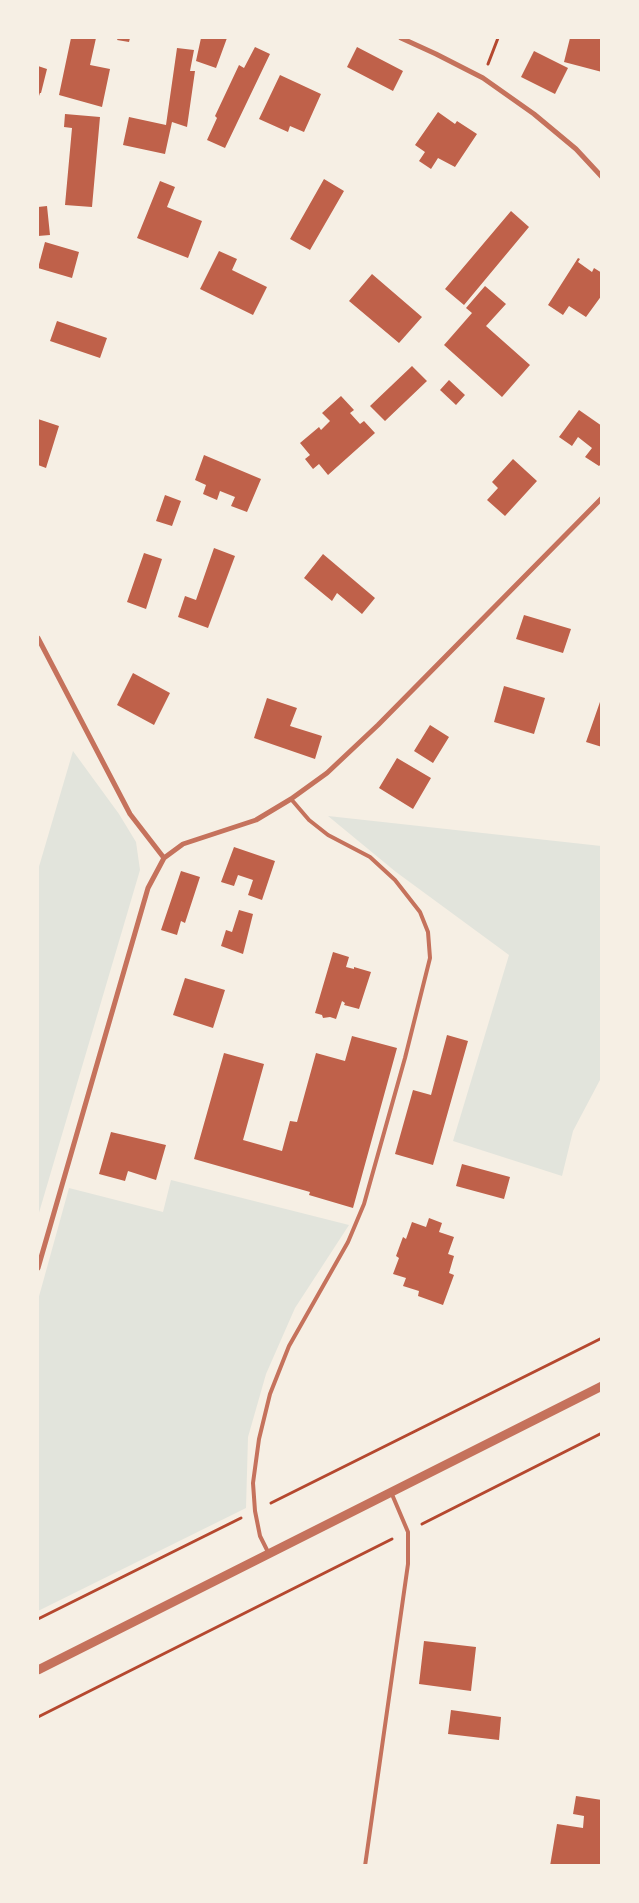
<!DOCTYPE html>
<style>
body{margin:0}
#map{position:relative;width:639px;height:1903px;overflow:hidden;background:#f6efe4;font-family:"DejaVu Sans",sans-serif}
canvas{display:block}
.frame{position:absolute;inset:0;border:39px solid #f6efe4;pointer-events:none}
</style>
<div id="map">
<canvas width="639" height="1903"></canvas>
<div class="frame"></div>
</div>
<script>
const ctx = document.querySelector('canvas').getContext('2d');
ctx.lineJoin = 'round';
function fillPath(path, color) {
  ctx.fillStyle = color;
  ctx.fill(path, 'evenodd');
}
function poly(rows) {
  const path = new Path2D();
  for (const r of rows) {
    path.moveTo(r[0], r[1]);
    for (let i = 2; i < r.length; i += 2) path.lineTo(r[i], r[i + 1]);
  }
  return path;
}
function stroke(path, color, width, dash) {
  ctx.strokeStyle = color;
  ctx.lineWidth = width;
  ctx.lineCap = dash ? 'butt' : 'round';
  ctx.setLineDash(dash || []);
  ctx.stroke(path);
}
const green = poly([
 [73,751,119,814,136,842,140,870,38,1216,38,870],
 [328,816,601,846,601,1078,573,1131,562,1176,453,1141,509,955,396,872],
 [171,1180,349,1225,295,1308,266,1374,248,1437,246,1508,38,1611,38,1300,69,1188,163,1212]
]);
const building = poly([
 [71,38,96,38,90,65,110,69,102,107,59,95],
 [118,38,130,38,129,42,117,40],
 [201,38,227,38,216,68,196,61],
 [570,38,602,38,602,72,564,62],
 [255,47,270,54,225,148,207,140,217,118,215,116,239,65,244,68],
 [357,47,403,71,393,91,347,67],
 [177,48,194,50,190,71,195,71,187,127,172,122,165,154,123,145,129,117,166,125],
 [534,51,568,68,555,94,521,77],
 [38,66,47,69,41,93,40,93,38,99],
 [280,75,321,94,304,132,290,126,288,132,259,119],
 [438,112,455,124,457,121,477,134,455,167,438,158,431,169,419,161,425,152,415,145],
 [65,114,100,117,92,207,65,205,72,128,64,127],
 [324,179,344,191,310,250,290,239],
 [160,181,175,187,167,207,202,221,188,258,137,238],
 [47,206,50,235,38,236,38,207],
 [511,211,529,227,464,305,445,289],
 [45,242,79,252,72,278,38,268],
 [219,251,237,259,232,270,267,287,253,315,200,289],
 [578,258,580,259,578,262,592,272,594,268,602,273,602,295,586,317,569,306,563,315,548,305],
 [372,274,422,317,399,343,349,301],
 [485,286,506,304,486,326,530,365,502,397,444,345,472,313,466,308],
 [57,321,107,338,100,358,50,341],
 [412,366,427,381,385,421,370,406],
 [449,380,465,395,456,405,440,390],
 [341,396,354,410,350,413,360,424,364,421,375,433,328,475,319,464,313,469,305,459,310,455,300,443,319,427,321,430,330,421,322,413],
 [579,410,602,426,602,463,599,466,585,457,592,448,578,437,572,446,559,437],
 [38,419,59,426,46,468,38,465],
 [204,455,261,479,247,512,231,506,235,497,220,491,217,500,203,494,206,485,195,480],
 [513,459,537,481,505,516,487,500,498,488,492,482],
 [165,495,181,501,172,526,156,521],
 [214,548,235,556,208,628,178,617,185,596,196,600],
 [144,553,162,559,146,609,127,602],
 [323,554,375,598,362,614,337,593,332,601,304,578],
 [524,615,571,629,563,653,516,639],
 [133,673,170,693,154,725,117,705],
 [504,686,545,698,534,734,494,722],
 [267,698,297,708,290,726,322,736,315,759,254,738],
 [601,699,602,699,602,747,586,742],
 [430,725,449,737,433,763,414,751],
 [397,758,431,778,413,809,379,788],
 [234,847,275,861,262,900,248,895,253,880,238,875,234,886,221,882],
 [181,871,200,877,185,923,181,921,177,935,161,930],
 [239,910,253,914,243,954,221,946,226,930,232,932],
 [333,952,349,957,346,967,354,969,354,967,371,972,359,1009,344,1005,345,1003,342,1001,336,1019,330,1017,323,1018,322,1015,315,1013],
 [185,978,225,990,213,1028,173,1015],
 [447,1035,468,1041,433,1165,395,1154,413,1090,431,1095],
 [352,1036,397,1048,353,1208,309,1195,310,1192,194,1159,224,1053,264,1064,243,1140,282,1151,290,1121,297,1122,316,1053,345,1061],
 [111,1132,166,1145,156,1180,128,1171,125,1181,99,1174],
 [462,1164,510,1177,504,1199,456,1186],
 [429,1218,442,1223,439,1232,454,1237,448,1254,454,1256,449,1273,454,1275,443,1305,418,1296,419,1291,403,1286,406,1278,393,1274,399,1258,396,1256,403,1237,406,1239,412,1222,426,1227],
 [424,1641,476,1647,471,1691,419,1684],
 [451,1710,501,1717,499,1740,448,1734],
 [576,1796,602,1800,602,1866,550,1866,557,1824,583,1828,584,1816,573,1814]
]);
const path = poly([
 [488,64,498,38],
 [271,1503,602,1338],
 [422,1524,602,1433],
 [38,1619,241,1518],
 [38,1717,392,1539]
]);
const service = poly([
 [269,1554,260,1536,255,1511,253,1483,259,1439,270,1394,289,1346,348,1242,364,1204,405,1058,430,958,428,932,420,912,395,880,370,857,328,835,309,820,291,799],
 [365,1866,408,1564,408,1532,391,1492]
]);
const minor = poly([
 [401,38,436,54,483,78,534,114,576,149,602,177],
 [38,638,130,814,164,858],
 [38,1268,148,888,164,858,183,844,256,820,291,799,327,773,378,725,602,498]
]);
const tertiary = poly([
 [38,1670,602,1386]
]);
fillPath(green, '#e2e4dc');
fillPath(building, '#bf614a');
stroke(path, '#b5482f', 3);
stroke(service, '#c5725c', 4);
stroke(minor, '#c5725c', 5);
stroke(tertiary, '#c5725c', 9);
</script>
